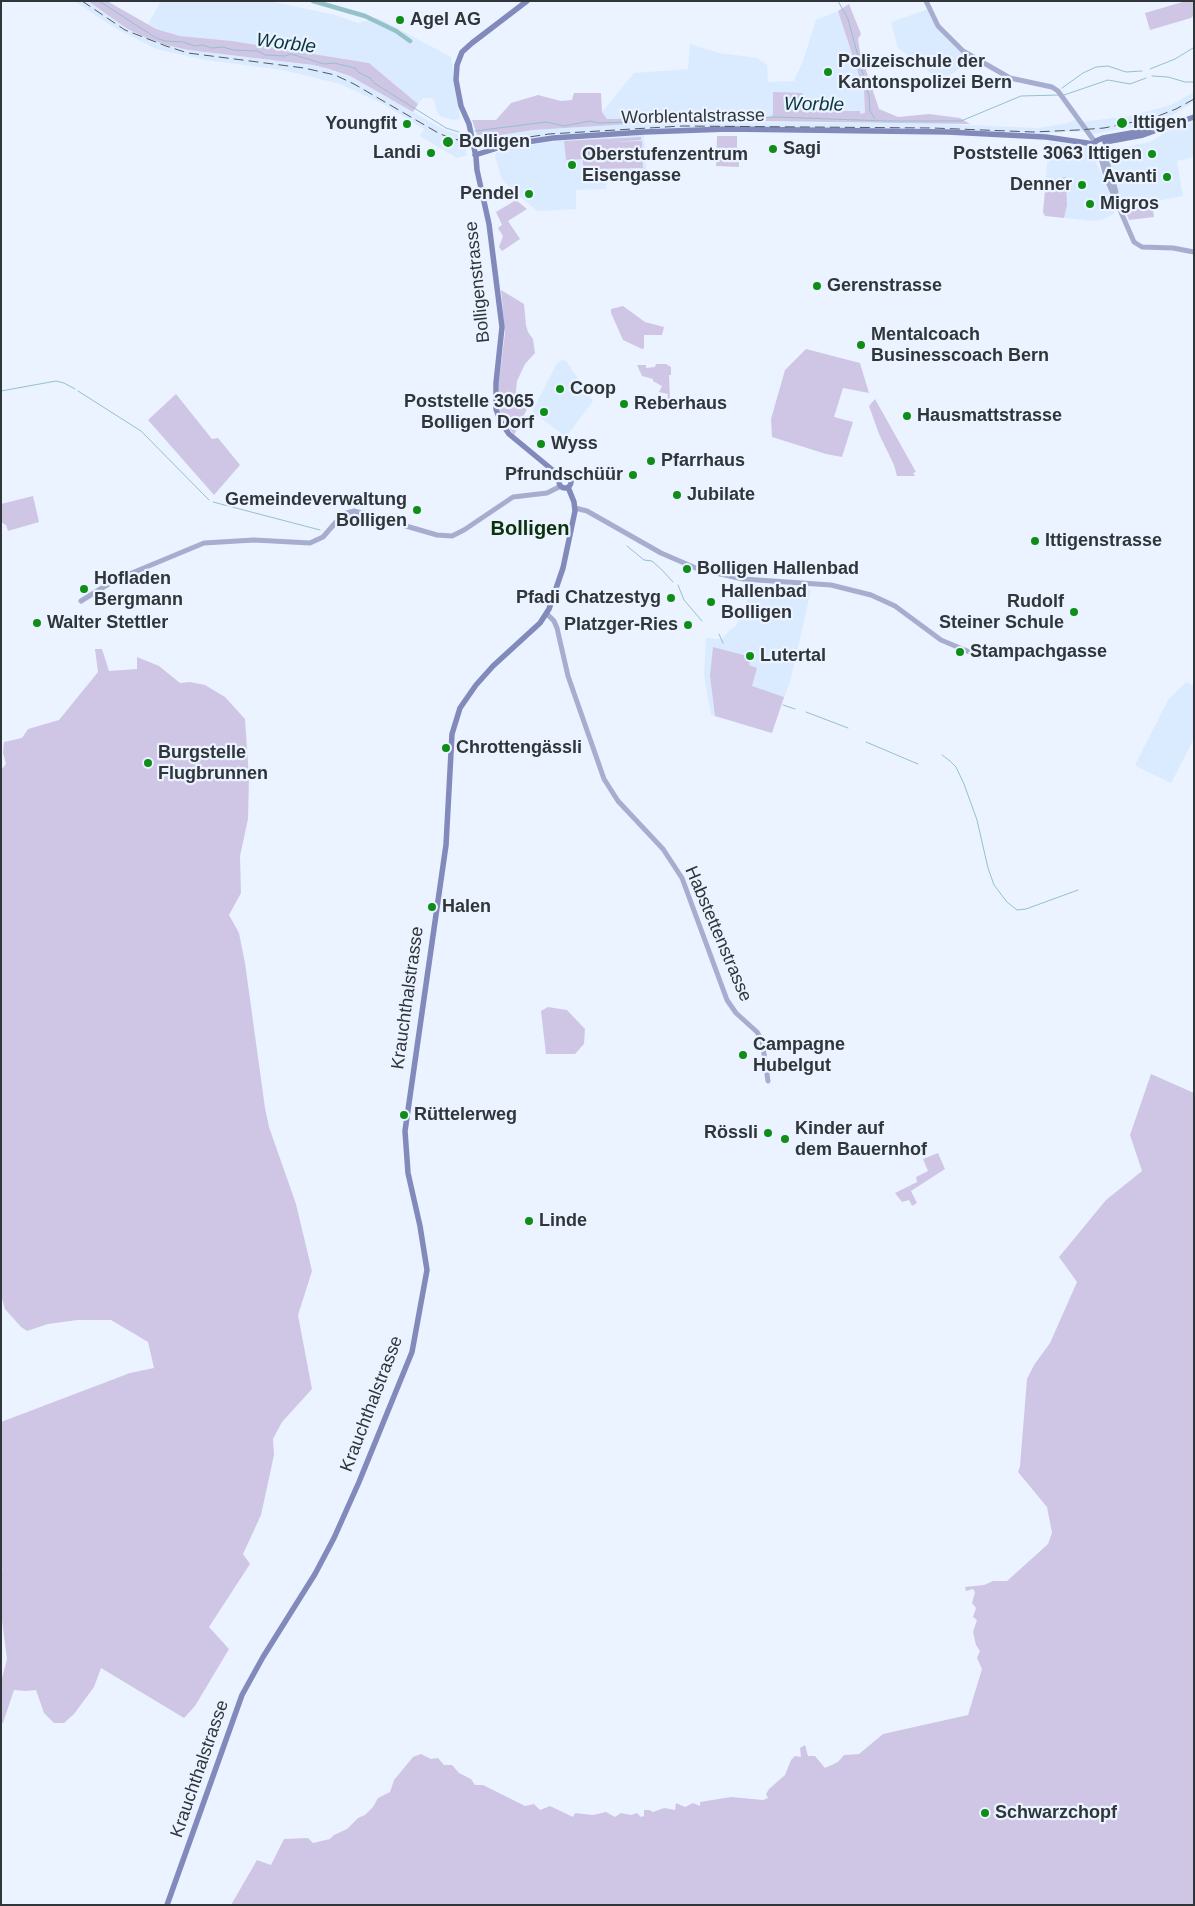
<!DOCTYPE html>
<meta charset="utf-8">
<style>
body{margin:0}
#map{position:relative;width:1195px;height:1906px;overflow:hidden;background:#eaf3ff;font-family:Helvetica,sans-serif}
canvas{display:block}
.frame{position:absolute;inset:0;border:2px solid #30353a;pointer-events:none}
</style>
<div id="map">
<canvas width="1195" height="1906"></canvas>
<div class="frame"></div>
</div>
<script>
const ctx = document.querySelector('canvas').getContext('2d');
ctx.lineJoin = 'round';
function fillPath(path, color) {
  ctx.fillStyle = color;
  ctx.fill(path, 'evenodd');
}
function poly(rows) {
  const path = new Path2D();
  for (const r of rows) {
    if (r.length === 3) {
      path.moveTo(r[0] + r[2], r[1]);
      path.arc(r[0], r[1], r[2], 0, 2 * Math.PI);
      continue;
    }
    path.moveTo(r[0], r[1]);
    for (let i = 2; i < r.length; i += 2) path.lineTo(r[i], r[i + 1]);
  }
  return path;
}
function stroke(path, color, width, dash) {
  ctx.strokeStyle = color;
  ctx.lineWidth = width;
  ctx.lineCap = dash ? 'butt' : 'round';
  ctx.setLineDash(dash || []);
  ctx.stroke(path);
}
function drawText(font, color, halo, rows, align = 'center') {
  ctx.font = font + ' Helvetica,sans-serif';
  ctx.lineWidth = 4.5;
  ctx.setLineDash([]);
  ctx.textBaseline = 'middle';
  ctx.strokeStyle = halo;
  ctx.fillStyle = color;
  for (const [text, x, y, turn = 0] of rows) {
    ctx.save();
    ctx.translate(x, y);
    ctx.rotate((+turn || 0) * Math.PI / 180);
    ctx.textAlign = isNaN(turn) ? turn : align;
    if (halo) ctx.strokeText(text, 0, 0);
    ctx.fillText(text, 0, 0);
    ctx.restore();
  }
}
const built = poly([
 [74,1,88,1,127,28,144,37,166,45,188,50,313,65,350,76,439,127,459,135,463,135,467,155,457,158,420,136,424,129,383,104,340,84,283,70,205,60,156,49,115,28],
 [161,1,269,1,335,15,358,23,376,18,380,19,451,57,460,119,453,120,440,116,436,110,435,102,431,98,423,98,418,104,369,63,232,41,180,36,156,29,151,26,147,26],
 [929,9,938,26,973,59,940,82,923,66,898,48,891,22],
 [838,11,864,91,865,113,860,115,771,117,607,119,602,112,634,73,688,69,690,44,719,53,757,58,767,65,768,82,794,81,803,61,816,20],
 [1194,92,1194,102,1172,115,1139,126,1092,134,1081,131,1041,134,948,129,695,127,552,135,507,142,481,149,477,135,487,134,495,136,533,130,663,122,919,123,1038,128,1068,123,1078,118,1081,122,1130,116,1171,105],
 [1194,121,1194,157,1177,161,1183,196,1124,207,1110,171,1107,156,1110,151,1149,142,1172,129],
 [644,135,647,174,606,175,606,189,576,190,576,209,537,211,506,184,501,177,495,156,497,152,516,147,557,141],
 [1049,142,1089,147,1101,173,1114,205,1114,214,1101,220,1091,221,1044,215,1043,213],
 [562,360,567,362,593,401,566,437,534,413,533,410,557,363],
 [754,585,811,590,791,678,772,733,711,715,704,675,706,638,722,639,730,630,736,626],
 [1186,682,1194,686,1194,739,1171,783,1136,766,1136,763,1168,700]
]);
const green = poly([
 [88,1,107,1,156,29,180,36,232,41,369,63,418,104,413,112,350,76,329,69,313,65,188,50,166,45,144,37,126,28],
 [1186,1,1194,1,1194,15,1191,18,1150,30,1145,13],
 [849,4,861,34,858,39,860,52,879,109,898,117,929,114,960,118,970,124,757,121,663,122,533,130,495,136,487,134,477,135,472,120,496,120,511,103,538,95,561,101,572,100,574,93,601,93,602,112,607,119,771,117,773,114,773,92,803,93,803,111,860,111,860,114,865,113,864,91,838,11],
 [717,136,737,136,737,158,732,158,739,159,739,167,716,166],
 [641,137,641,140,610,142,642,141,643,168,594,169,594,173,583,174,583,159,566,160,564,141],
 [1066,177,1067,205,1064,218,1045,216,1043,212,1046,181],
 [516,200,527,209,508,221,520,239,502,251,499,247,503,236,498,228,502,225,496,212],
 [1152,203,1154,217,1129,220,1125,210,1126,207],
 [501,290,524,304,526,325,528,332,533,339,535,353,525,364,517,381,515,400,519,406,527,409,514,435,502,417,499,406,499,380,505,333],
 [623,306,645,322,664,327,662,335,644,335,644,348,642,349,623,340,611,313,611,309],
 [806,349,860,363,869,393,843,388,834,417,853,422,842,457,826,454,772,437,771,419,785,370],
 [656,364,666,364,671,367,671,375,669,375,670,400,667,401,668,394,659,392,662,386,653,381,653,379,642,376,637,365,646,365,646,368,655,367],
 [176,394,212,439,218,438,240,465,214,495,148,420],
 [875,399,916,472,913,473,915,476,897,476,894,465,879,434,869,406],
 [33,496,39,522,8,531,6,525,1,522,1,504],
 [713,647,751,657,749,665,757,668,752,686,784,697,772,733,715,716,710,676],
 [95,649,102,649,109,671,137,669,137,657,159,666,180,683,190,682,205,685,225,697,245,719,249,778,248,819,240,856,241,893,229,915,239,933,245,963,265,1108,269,1127,296,1204,312,1271,298,1315,312,1389,282,1422,273,1439,274,1455,261,1515,243,1554,250,1564,209,1627,229,1649,195,1706,184,1718,101,1668,94,1687,74,1714,64,1723,54,1723,44,1713,36,1690,26,1691,14,1690,3,1723,1,1722,1,1682,7,1659,1,1613,1,1570,3,1569,1,1568,1,1422,130,1373,154,1368,148,1342,111,1320,77,1320,48,1324,27,1331,21,1327,5,1309,1,1295,1,770,6,764,3,753,4,742,22,738,28,729,59,720,98,672],
 [548,1007,567,1010,585,1029,584,1044,575,1054,546,1054,541,1011],
 [1151,1074,1194,1093,1194,1905,231,1905,257,1860,271,1865,284,1839,308,1838,313,1843,330,1839,334,1835,347,1829,358,1818,365,1815,373,1807,378,1798,390,1792,394,1780,413,1757,421,1754,431,1759,438,1758,444,1765,452,1765,459,1773,471,1779,475,1785,483,1785,525,1806,534,1804,540,1810,550,1806,573,1817,575,1813,593,1815,606,1812,615,1817,621,1813,631,1815,637,1813,641,1817,644,1816,644,1810,649,1810,653,1812,664,1808,675,1810,676,1803,685,1807,693,1803,700,1806,700,1802,731,1797,763,1800,768,1798,766,1794,769,1789,785,1775,791,1760,795,1756,801,1757,800,1748,805,1745,808,1756,815,1756,825,1768,838,1762,844,1755,859,1754,883,1734,968,1715,982,1669,977,1658,980,1651,976,1645,973,1632,977,1620,973,1617,976,1608,972,1603,975,1592,973,1589,966,1591,965,1587,984,1585,993,1581,1007,1581,1048,1544,1052,1533,1047,1507,1018,1472,1020,1466,1027,1379,1034,1365,1050,1343,1077,1282,1059,1257,1106,1200,1142,1171,1130,1135],
 [938,1153,945,1169,911,1191,917,1203,912,1206,909,1200,902,1202,895,1193,917,1182,916,1177,928,1171,923,1159]
]);
const stream = poly([
 [99,1,156,38,165,41,183,42,195,46,203,45,212,48,223,47,233,50,258,51,265,55,285,56,291,54,324,64,334,63,355,68,358,72,370,78,374,83,446,128,462,133],
 [838,1,848,19,869,96,870,111,875,119],
 [1150,69,1175,59,1193,48],
 [1152,76,1168,77,1185,82,1194,82],
 [1062,88,1083,73,1096,67,1108,66,1126,72,1142,71],
 [1064,95,1108,80,1130,84,1146,78],
 [475,131,546,122,564,126,590,121,599,123,776,117,886,121,961,121,1021,96,1060,95],
 [1,391,56,381,64,383,75,389],
 [78,391,141,431,209,500],
 [213,502,320,530],
 [627,546,644,560,652,561,662,570,673,582],
 [678,585,684,600,702,621],
 [719,634,723,643],
 [783,705,795,709],
 [806,712,848,728],
 [866,742,918,764],
 [942,755,950,761,956,767,964,784,977,820,988,868,994,885,1007,902,1017,910,1026,909,1078,890]
]);
const canal = poly([
 [313,1,365,16,396,31,410,41]
]);
const tertiary = poly([
 [926,1,938,26,963,51,1010,78,1052,87,1058,91,1095,142],
 [1104,151,1116,192],
 [1098,153,1101,158,1107,180,1134,242,1142,247,1173,248,1194,252],
 [575,508,587,511,661,553,698,569,743,579,831,585,871,595,895,606,941,640,979,656],
 [81,601,115,580,204,543,254,540,310,543,323,537,343,514,354,511,437,535,452,536,464,530,513,497,547,493,561,486],
 [547,614,554,621,557,628,568,676,604,779,618,801,663,849,682,878,727,1000,736,1013,757,1032,762,1040,768,1081]
]);
const secondary = poly([
 [527,1,472,43,462,52,457,65,456,80,461,106,469,124,476,157,477,170,489,224,502,327,496,383,496,409,501,422,509,434,561,477],
 [1163,128,1194,117],
 [1105,142,1143,135,1154,131],
 [1107,146,1105,151,1099,153,1095,151,1093,146,1096,141,1103,138,1165,127],
 [475,155,507,145,553,138,644,132,728,129,948,132,1046,137,1094,144],
 [565,482,6],
 [167,1905,242,1695,263,1657,315,1574,334,1538,359,1482,412,1352,427,1270,420,1226,408,1173,405,1131,446,845,452,734,460,708,476,685,493,666,540,623,549,609,563,568,575,511,574,502,568,487]
]);
const rail = poly([
 [82,1,125,30,166,46,188,53,304,68,335,75,354,84,440,134,458,140,473,142,496,142,549,134,682,126,933,128,1033,132,1078,130,1104,128,1153,118,1176,109,1194,99]
]);
const markers = [
 [400,20,5,"#0f8d18"],
 [828,72,5,"#0f8d18"],
 [1122,123,6,"#0f8d18"],
 [407,124,5,"#0f8d18"],
 [448,142,6,"#0f8d18"],
 [773,149,5,"#0f8d18"],
 [431,153,5,"#0f8d18"],
 [1152,154,5,"#0f8d18"],
 [572,165,5,"#0f8d18"],
 [1167,177,5,"#0f8d18"],
 [1082,185,5,"#0f8d18"],
 [529,194,5,"#0f8d18"],
 [1090,204,5,"#0f8d18"],
 [817,286,5,"#0f8d18"],
 [861,345,5,"#0f8d18"],
 [560,389,5,"#0f8d18"],
 [624,404,5,"#0f8d18"],
 [544,412,5,"#0f8d18"],
 [907,416,5,"#0f8d18"],
 [541,444,5,"#0f8d18"],
 [651,461,5,"#0f8d18"],
 [633,475,5,"#0f8d18"],
 [677,495,5,"#0f8d18"],
 [417,510,5,"#0f8d18"],
 [1035,541,5,"#0f8d18"],
 [687,569,5,"#0f8d18"],
 [84,589,5,"#0f8d18"],
 [671,598,5,"#0f8d18"],
 [711,602,5,"#0f8d18"],
 [1074,612,5,"#0f8d18"],
 [37,623,5,"#0f8d18"],
 [688,625,5,"#0f8d18"],
 [960,652,5,"#0f8d18"],
 [750,656,5,"#0f8d18"],
 [446,748,5,"#0f8d18"],
 [148,763,5,"#0f8d18"],
 [432,907,5,"#0f8d18"],
 [743,1055,5,"#0f8d18"],
 [404,1115,5,"#0f8d18"],
 [768,1133,5,"#0f8d18"],
 [785,1139,5,"#0f8d18"],
 [529,1221,5,"#0f8d18"],
 [985,1813,5,"#0f8d18"]
];
const poiNames = [
 ["Agel AG",410,20],
 ["Polizeischule der",838,62],
 ["Kantonspolizei Bern",838,83],
 ["Ittigen",1133,123],
 ["Youngfit",397,124,"right"],
 ["Bolligen",459,142],
 ["Sagi",783,149],
 ["Landi",421,153,"right"],
 ["Poststelle 3063 Ittigen",1142,154,"right"],
 ["Oberstufenzentrum",582,155],
 ["Eisengasse",582,176],
 ["Avanti",1157,177,"right"],
 ["Denner",1072,185,"right"],
 ["Pendel",519,194,"right"],
 ["Migros",1100,204],
 ["Gerenstrasse",827,286],
 ["Mentalcoach",871,335],
 ["Businesscoach Bern",871,356],
 ["Coop",570,389],
 ["Poststelle 3065",534,402,"right"],
 ["Bolligen Dorf",534,423,"right"],
 ["Reberhaus",634,404],
 ["Hausmattstrasse",917,416],
 ["Wyss",551,444],
 ["Pfarrhaus",661,461],
 ["Pfrundschüür",623,475,"right"],
 ["Jubilate",687,495],
 ["Gemeindeverwaltung",407,500,"right"],
 ["Bolligen",407,521,"right"],
 ["Ittigenstrasse",1045,541],
 ["Bolligen Hallenbad",697,569],
 ["Hofladen",94,579],
 ["Bergmann",94,600],
 ["Hallenbad",721,592],
 ["Bolligen",721,613],
 ["Pfadi Chatzestyg",661,598,"right"],
 ["Rudolf",1064,602,"right"],
 ["Steiner Schule",1064,623,"right"],
 ["Walter Stettler",47,623],
 ["Platzger-Ries",678,625,"right"],
 ["Stampachgasse",970,652],
 ["Lutertal",760,656],
 ["Chrottengässli",456,748],
 ["Burgstelle",158,753],
 ["Flugbrunnen",158,774],
 ["Halen",442,907],
 ["Campagne",753,1045],
 ["Hubelgut",753,1066],
 ["Rüttelerweg",414,1115],
 ["Kinder auf",795,1129],
 ["dem Bauernhof",795,1150],
 ["Rössli",758,1133,"right"],
 ["Linde",539,1221],
 ["Schwarzchopf",995,1813]
];
const streetNames = [
 ["Worblentalstrasse",693,117,-1],
 ["Bolligenstrasse",478,282,-96],
 ["Habstettenstrasse",718,934,67],
 ["Krauchthalstrasse",408,998,-82],
 ["Krauchthalstrasse",372,1404,-69],
 ["Krauchthalstrasse",200,1769,-71]
];
const waterNames = [
 ["Worble",286,44,7],
 ["Worble",814,105,1]
];
const quarterNames = [
 ["Bolligen",530,529]
];
fillPath(built, '#daebff');
fillPath(green, '#cfc6e6');
stroke(stream, '#94c1ca', 1);
stroke(canal, '#94c1ca', 4.5);
stroke(tertiary, '#a6adce', 5);
stroke(secondary, '#818abb', 5.5);
stroke(rail, '#52585e', 1, [10, 5]);
for (const [x, y, r, color] of markers) {
  const dot = new Path2D();
  dot.arc(x, y, r, 0, 2 * Math.PI);
  ctx.fillStyle = color;
  ctx.fill(dot);
  stroke(dot, '#eaf3ff', 2);
}
drawText('bold 18px', '#30353a', '#eaf3ff', poiNames, 'left');
drawText('18px', '#30353a', '#eaf3ff', streetNames);
drawText('italic 19px', '#09363c', '#eaf3ff', waterNames);
drawText('bold 20px', '#0b330b', '#eaf3ff', quarterNames);
</script>
